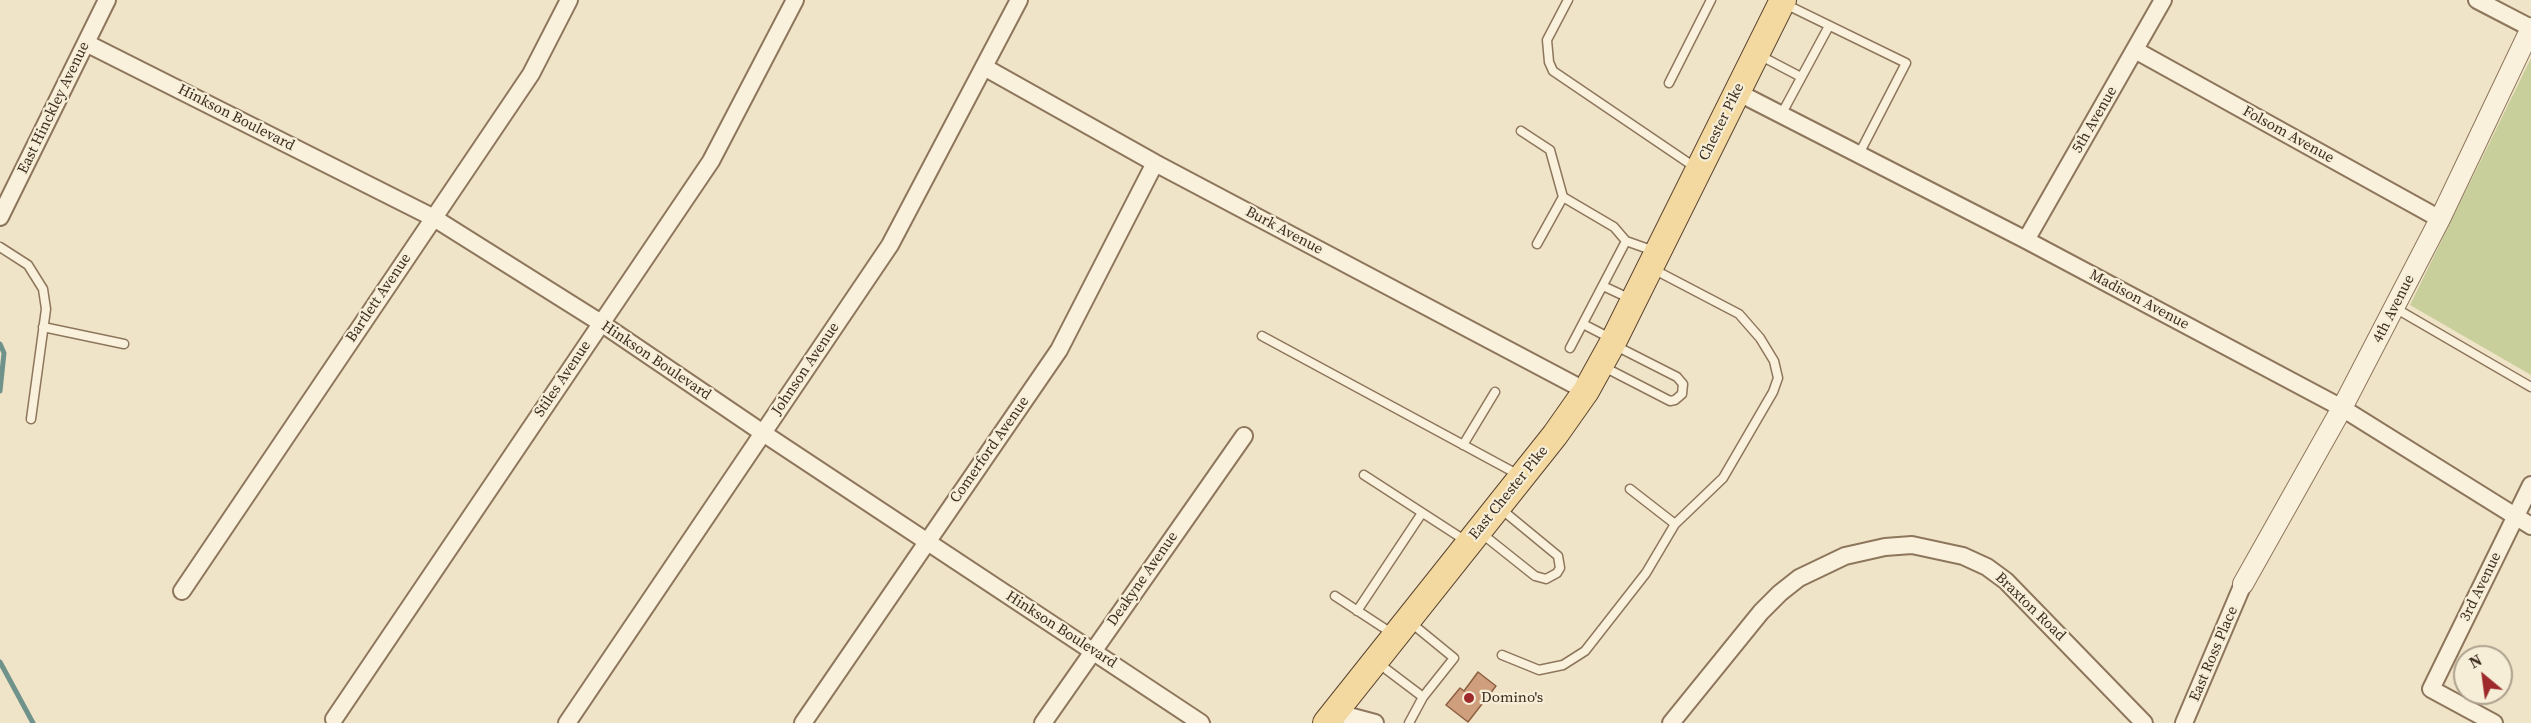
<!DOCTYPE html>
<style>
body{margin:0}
#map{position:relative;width:2531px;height:723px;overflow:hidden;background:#f0e4c8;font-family:"Source Serif 4",serif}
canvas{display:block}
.north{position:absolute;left:2453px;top:645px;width:60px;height:60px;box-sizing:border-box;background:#f7eed8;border:2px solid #ada18e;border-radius:50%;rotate:331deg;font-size:16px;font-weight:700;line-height:24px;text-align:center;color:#3d2e20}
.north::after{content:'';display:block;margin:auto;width:21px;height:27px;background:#9e2a2b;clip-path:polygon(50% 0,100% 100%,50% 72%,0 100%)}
</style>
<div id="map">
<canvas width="2531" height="723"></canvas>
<div class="north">N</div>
</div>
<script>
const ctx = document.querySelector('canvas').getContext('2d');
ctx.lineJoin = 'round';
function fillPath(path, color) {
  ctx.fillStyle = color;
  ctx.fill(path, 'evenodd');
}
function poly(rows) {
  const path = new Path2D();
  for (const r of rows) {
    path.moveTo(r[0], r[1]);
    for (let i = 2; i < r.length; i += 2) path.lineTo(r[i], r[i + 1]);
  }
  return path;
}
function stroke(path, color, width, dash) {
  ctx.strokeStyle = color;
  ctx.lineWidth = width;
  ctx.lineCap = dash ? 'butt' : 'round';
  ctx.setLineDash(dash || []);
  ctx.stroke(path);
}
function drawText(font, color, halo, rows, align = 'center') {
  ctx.font = font + ' "Source Serif 4",serif';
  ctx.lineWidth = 4.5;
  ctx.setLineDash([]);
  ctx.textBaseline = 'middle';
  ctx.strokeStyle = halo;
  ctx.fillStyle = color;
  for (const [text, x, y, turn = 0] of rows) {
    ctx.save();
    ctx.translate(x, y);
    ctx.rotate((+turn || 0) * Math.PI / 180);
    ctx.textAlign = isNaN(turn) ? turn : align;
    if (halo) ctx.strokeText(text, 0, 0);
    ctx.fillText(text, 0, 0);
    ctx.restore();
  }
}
const green = poly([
 [2531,58,2531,375,2410,305]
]);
const stream = poly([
 [0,344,4,353,0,391],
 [0,662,33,723]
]);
const building = poly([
 [1478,672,1496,686,1468,722,1446,705,1460,688,1464,691,1478,672]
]);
const service = poly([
 [1568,0,1547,40,1549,62,1553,71,1696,168],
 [1783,3,1906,63,1859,154],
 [1759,55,1801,77],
 [1669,83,1711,0],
 [1781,115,1829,26],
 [1521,131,1550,150,1563,197,1614,227,1626,241,1654,251],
 [1537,244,1563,197],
 [0,247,28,265,43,289,46,309,31,419],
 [1603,286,1633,300],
 [2395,308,2531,387],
 [1583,324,1612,339],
 [43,327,124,344],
 [1262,336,1519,475],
 [1570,348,1626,241],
 [1604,367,1670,401,1675,400,1682,394,1683,384,1677,377,1614,345],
 [1463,445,1495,392],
 [1364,475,1466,541],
 [1630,489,1675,524],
 [1481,533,1535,576,1546,579,1557,573,1560,568,1558,556,1501,509],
 [1335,596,1393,634],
 [1357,611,1422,513],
 [1502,655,1539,670,1563,665,1585,651,1646,573,1675,524,1723,478,1773,392,1778,378,1774,361,1760,338,1739,314,1653,269],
 [1378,663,1423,697],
 [1409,723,1423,697,1454,658,1410,622]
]);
const minor = poly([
 [2477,0,2531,28],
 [86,43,434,218,601,323,763,433,1201,723],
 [2135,50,2440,219],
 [984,67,1155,163,1586,391],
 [1737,92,2026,240,2342,408,2531,526],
 [0,217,107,0],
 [2026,240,2163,0],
 [182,591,531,74,569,0],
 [1334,712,1375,723],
 [334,719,711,161,795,0],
 [567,723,890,245,1019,0],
 [803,723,1059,350,1155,163],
 [1043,723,1244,436],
 [1671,723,1761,612,1780,593,1799,578,1845,556,1885,547,1912,545,1963,556,1987,567,2006,581,2144,723],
 [2184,723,2243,584],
 [2494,723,2431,689,2531,485]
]);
const tertiary = poly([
 [2243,584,2342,408,2440,219,2531,28]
]);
const primary = poly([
 [1326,723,1555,435,1586,391,1612,344,1783,0]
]);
const markers = [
 [1469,698,6,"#9e2a2b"]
];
const streetNames = [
 ["East Hinckley Avenue",54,108,-64],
 ["Hinkson Boulevard",236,118,27],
 ["5th Avenue",2095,120,-60],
 ["Chester Pike",1722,122,-64],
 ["Folsom Avenue",2288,135,29],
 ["Burk Avenue",1284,231,28],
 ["Bartlett Avenue",379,298,-56],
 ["Madison Avenue",2139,300,28],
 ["4th Avenue",2394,309,-63],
 ["Hinkson Boulevard",656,361,34],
 ["Johnson Avenue",806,369,-56],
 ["Stiles Avenue",563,379,-56],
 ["Comerford Avenue",990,450,-55],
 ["East Chester Pike",1509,493,-51],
 ["Deakyne Avenue",1143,579,-55],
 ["3rd Avenue",2481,587,-64],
 ["Braxton Road",2030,607,44],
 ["Hinkson Boulevard",1061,630,33],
 ["East Ross Place",2214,654,-67]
];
const poiNames = [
 ["Domino's",1481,698]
];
fillPath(green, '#c9cf9b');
stroke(stream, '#6f938a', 5);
fillPath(building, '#cf9f7d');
stroke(building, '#8d5f41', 1.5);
stroke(service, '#8d765c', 11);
stroke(minor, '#8d765c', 20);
stroke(tertiary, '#8d765c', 22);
stroke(primary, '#5b4430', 28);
stroke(service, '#faf1dc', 8);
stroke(minor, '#faf1dc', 16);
stroke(tertiary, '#faf1dc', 20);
stroke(primary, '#f3d9a0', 26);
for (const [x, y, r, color] of markers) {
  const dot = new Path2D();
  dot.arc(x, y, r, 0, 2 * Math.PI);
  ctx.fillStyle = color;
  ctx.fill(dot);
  stroke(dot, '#f7eed8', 2);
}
drawText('15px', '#3d2e20', '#f7eed8', streetNames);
drawText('15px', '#3d2e20', '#f7eed8', poiNames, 'left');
</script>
